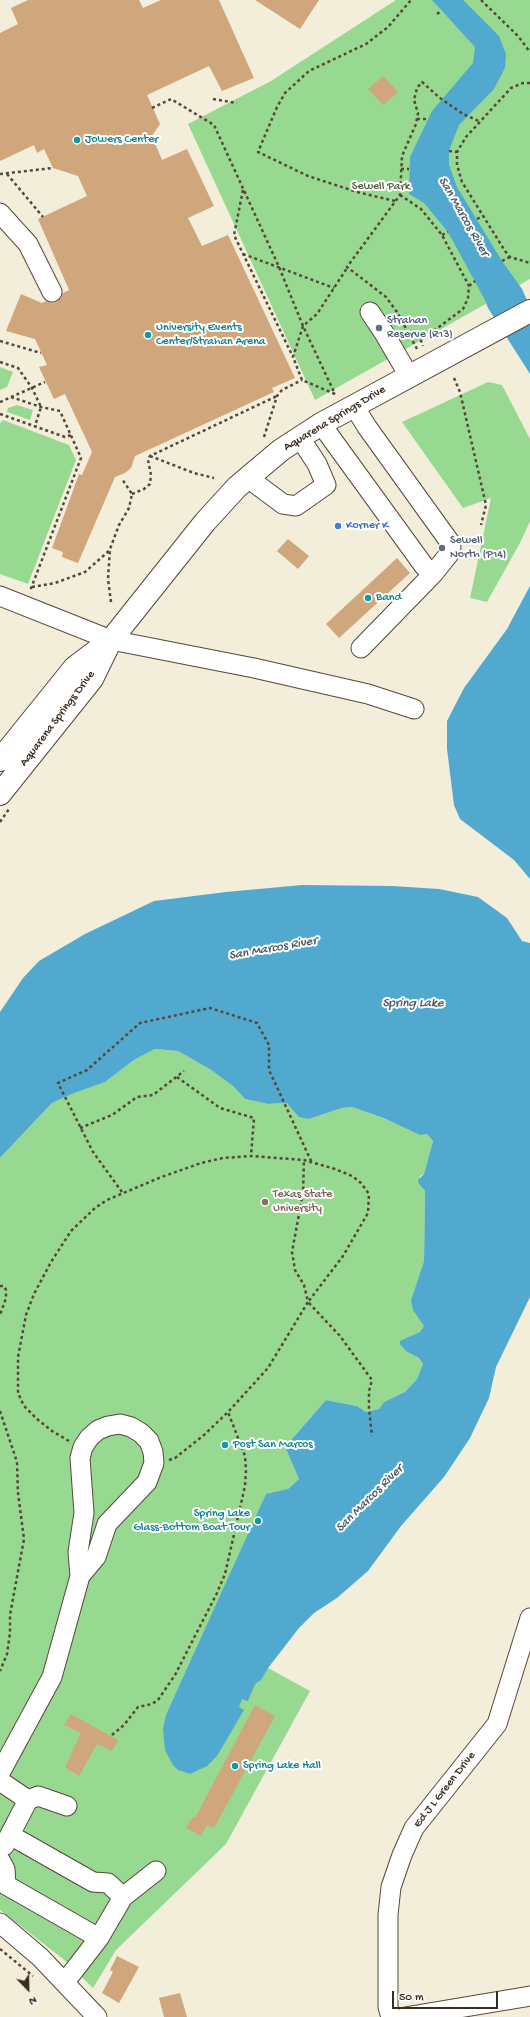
<!DOCTYPE html>
<style>
body{margin:0}
#map{position:relative;width:530px;height:2017px;overflow:hidden;background:#f2eeda;font-family:"Gochi Hand",sans-serif}
canvas{display:block}
.north{position:absolute;left:8px;top:1969px;width:40px;height:40px;-webkit-text-stroke:3px #fff;paint-order:stroke;rotate:157deg;font-size:11px;font-weight:700;line-height:16px;text-align:center;color:#3b2a1e}
.north::after{content:'';display:block;margin:auto;width:14px;height:18px;background:#3b2a1e;clip-path:polygon(50% 0,100% 100%,50% 72%,0 100%)}
.scale{position:absolute;left:392px;top:1991px;width:106px;height:18px;box-sizing:border-box;border:2px solid #3b2a1e;border-top:0;padding-left:5px;font-size:12px;line-height:14px;white-space:nowrap;color:#3b2a1e;-webkit-text-stroke:3px #fff;paint-order:stroke}
</style>
<div id="map">
<canvas width="530" height="2017"></canvas>
<div class="north">N</div>
<div class="scale">50 m</div>
</div>
<script>
const ctx = document.querySelector('canvas').getContext('2d');
ctx.lineJoin = 'round';
function fillPath(path, color) {
  ctx.fillStyle = color;
  ctx.fill(path, 'evenodd');
}
function poly(rows) {
  const path = new Path2D();
  for (const r of rows) {
    path.moveTo(r[0], r[1]);
    for (let i = 2; i < r.length; i += 2) path.lineTo(r[i], r[i + 1]);
  }
  return path;
}
function stroke(path, color, width, dash) {
  ctx.strokeStyle = color;
  ctx.lineWidth = width;
  ctx.lineCap = dash ? 'butt' : 'round';
  ctx.setLineDash(dash || []);
  ctx.stroke(path);
}
function drawText(font, color, halo, rows, align = 'center') {
  ctx.font = font + ' "Gochi Hand",sans-serif';
  ctx.lineWidth = 4;
  ctx.setLineDash([]);
  ctx.textBaseline = 'middle';
  ctx.strokeStyle = halo;
  ctx.fillStyle = color;
  for (const [text, x, y, turn = 0] of rows) {
    ctx.save();
    ctx.translate(x, y);
    ctx.rotate((+turn || 0) * Math.PI / 180);
    ctx.textAlign = isNaN(turn) ? turn : align;
    if (halo) ctx.strokeText(text, 0, 0);
    ctx.fillText(text, 0, 0);
    ctx.restore();
  }
}
const green = poly([
 [396,0,530,0,530,279,315,400,188,124,271,81],
 [0,367,13,372,7,387,0,390],
 [488,382,502,385,530,439,530,521,521,541,487,602,470,598,491,498,463,508,402,422],
 [17,405,33,410,30,420,7,412,8,408],
 [3,420,69,445,76,460,28,584,0,574,0,423],
 [155,1049,178,1051,211,1070,233,1086,245,1099,268,1104,287,1103,309,1119,342,1108,352,1107,427,1134,433,1141,424,1174,420,1176,419,1184,425,1191,424,1261,411,1300,424,1326,412,1354,419,1358,423,1364,417,1379,405,1392,384,1402,379,1409,366,1412,357,1406,326,1400,285,1447,299,1479,288,1489,268,1668,310,1691,226,1844,116,1950,93,1988,62,1958,0,1910,0,1158,52,1103,72,1094,105,1082,134,1060]
]);
const water = poly([
 [432,0,463,0,499,36,506,54,505,68,494,89,459,125,449,151,449,165,457,187,502,261,522,289,530,307,530,374,488,308,485,300,448,232,424,203,409,194,410,157,432,111,473,63,475,47],
 [530,586,530,879,514,860,460,819,454,805,447,749,447,721,464,688,507,629],
 [302,885,392,886,439,889,478,897,507,918,522,941,530,943,530,1297,496,1367,489,1398,470,1438,444,1477,401,1526,368,1571,337,1598,314,1613,299,1628,268,1668,261,1680,255,1684,248,1701,242,1699,239,1707,244,1710,217,1756,207,1766,190,1774,178,1770,173,1765,165,1750,163,1729,166,1715,266,1494,288,1489,299,1479,285,1447,326,1400,357,1406,366,1412,379,1409,384,1402,405,1392,417,1379,423,1364,419,1358,406,1351,400,1344,400,1341,420,1332,424,1326,413,1310,411,1300,424,1261,425,1191,419,1184,418,1180,424,1174,433,1141,427,1134,420,1135,386,1119,352,1107,342,1108,309,1119,299,1117,287,1103,268,1104,245,1099,233,1086,211,1070,178,1051,155,1049,134,1060,105,1082,72,1094,52,1103,0,1158,0,1012,23,978,39,961,85,934,154,901,226,892]
]);
const building = poly([
 [28,0,139,0,143,8,161,0,219,0,254,78,222,91,209,66,147,95,160,124,152,136,162,160,187,149,214,206,188,218,202,246,228,235,295,378,272,388,274,392,135,456,131,468,125,473,115,477,78,563,62,557,63,552,52,548,79,474,82,475,92,452,65,394,54,399,39,367,47,365,35,339,6,331,21,294,42,303,46,301,52,303,57,302,63,293,69,290,38,219,87,196,78,176,53,168,44,149,37,153,34,145,0,161,0,33,18,24,11,8],
 [255,0,319,0,300,29],
 [383,76,398,92,383,105,368,89],
 [288,539,309,556,298,569,277,551],
 [397,558,410,573,339,638,326,624],
 [255,1705,275,1716,214,1828,207,1825,201,1836,186,1828,193,1817,195,1818],
 [71,1714,118,1740,112,1751,97,1744,79,1776,65,1767,81,1733,64,1725],
 [117,1956,139,1967,119,2003,102,1993,113,1972,110,1970],
 [180,1993,187,2017,164,2017,159,1998]
]);
const path = poly([
 [481,0,518,36,530,52],
 [437,14,441,11],
 [530,83,523,83,511,88,466,137,457,152,457,165,462,182,505,251,510,257,530,263],
 [213,99,237,103],
 [152,108,171,99,214,125,279,267,303,326,335,394],
 [417,119,428,119],
 [449,151,457,152],
 [401,169,409,169],
 [0,174,53,168],
 [7,174,43,217],
 [243,190,234,235,293,357],
 [400,195,421,209,442,235,469,286,468,298,463,309,423,339,421,341,423,346],
 [395,201,357,192,308,176,258,152,277,107,285,93,309,71,366,44,388,27,411,0],
 [477,219,483,216],
 [442,235,448,232],
 [243,254,334,288],
 [502,261,510,257],
 [469,286,475,281],
 [0,341,41,353],
 [417,349,397,312,386,297,347,267,400,195,402,156,416,124,418,113,414,100,417,88,422,82,440,98,463,114,481,122],
 [0,362,18,368,32,388,41,407,35,426],
 [454,378,460,392,486,505,481,525],
 [335,394,302,380,293,357,303,326,317,314,347,268],
 [11,397,41,407,60,411,81,458,30,591],
 [0,402,45,382],
 [0,414,65,437,71,435],
 [264,437,277,396,282,390,302,380],
 [150,456,194,473,214,478],
 [132,494,144,489,150,484,151,475,148,460,150,456,277,396],
 [32,587,55,583,85,572,110,550],
 [111,602,108,579,110,549,119,525,129,508,132,494,122,479],
 [0,822,9,809],
 [177,1077,220,1108,254,1118,251,1156],
 [80,1128,112,1115,137,1097,153,1095,184,1071],
 [122,1192,93,1152,58,1083,87,1070,140,1023,210,1008,257,1023,269,1045,269,1070,312,1163],
 [0,1286,4,1286,6,1290,6,1298,0,1315],
 [0,1411,17,1462,18,1493,24,1539,10,1615,10,1633,7,1654,0,1671],
 [69,1441,52,1431,37,1419,24,1406,18,1393,18,1357,26,1315,34,1294,51,1262,71,1231,95,1208,107,1200,159,1178,201,1163,223,1158,251,1156,304,1160,335,1169,352,1176,361,1183,369,1194,368,1213,343,1256,308,1302,340,1336,372,1380,369,1391,369,1409,372,1436],
 [169,1460,175,1458,204,1435,228,1412,268,1368,308,1302,304,1285,295,1270,292,1252,303,1193,304,1160],
 [112,1735,124,1725,138,1707,152,1704,158,1700,175,1675,217,1593,225,1574,245,1486,246,1470,245,1456,228,1412],
 [0,1949,33,1976]
]);
const minor = poly([
 [0,213,28,244,52,292],
 [370,312,384,333,409,376],
 [354,406,367,427,449,541,451,547,449,554,433,574,361,648],
 [321,424,424,566,433,574],
 [248,478,283,504,296,506,326,485,317,464,300,438],
 [0,596,111,640,254,668,368,694,414,709],
 [0,1773,52,1677,80,1576,78,1552,84,1513,80,1458,83,1447,89,1438,98,1430,108,1426,120,1424,131,1427,141,1433,149,1441,153,1452,154,1463,147,1482,107,1524,96,1557,80,1576],
 [0,1781,28,1800,4,1846],
 [28,1800,38,1796,67,1806],
 [10,1835,93,1882,108,1883,123,1897],
 [0,1860,5,1869,6,1885,99,1938],
 [0,1923,40,1957,97,2017],
 [65,1982,99,1938,123,1897,156,1871],
 [391,2017,388,2007,388,1915,391,1887,402,1855,414,1828,497,1724,530,1618],
 [405,2017,530,1996]
]);
const major = poly([
 [0,760,75,667,107,643],
 [0,794,92,679,111,640,205,522,237,487,281,450,321,424,530,311]
]);
const markers = [
 [77,140,4,"#0f9aa8"],
 [379,328,4,"#5c6f8a"],
 [148,335,4,"#0f9aa8"],
 [338,526,4,"#3f7fe0"],
 [442,548,4,"#5c6f8a"],
 [368,598,4,"#0f9aa8"],
 [265,1202,4,"#8d6e63"],
 [225,1445,4,"#0f9aa8"],
 [258,1521,4,"#0f9aa8"],
 [235,1766,4,"#0f9aa8"]
];
const cultureNames = [
 ["Jowers Center",85,140],
 ["University Events",156,328],
 ["Center/Strahan Arena",156,342],
 ["Band",376,598],
 ["Post San Marcos",233,1445],
 ["Spring Lake",250,1514,"right"],
 ["Glass-Bottom Boat Tour",250,1528,"right"],
 ["Spring Lake Hall",243,1766]
];
const parkNames = [
 ["Sewell Park",381,187]
];
const serviceNames = [
 ["Strahan",387,321],
 ["Reserve (R13)",387,335],
 ["Sewell",450,541],
 ["North (P14)",450,555]
];
const streetNames = [
 ["Aquarena Springs Drive",335,419,-31],
 ["Aquarena Springs Drive",58,719,-53],
 ["Ed J L Green Drive",445,1790,-52]
];
const shopNames = [
 ["Korner K",346,526]
];
const educationNames = [
 ["Texas State",273,1195],
 ["University",273,1209]
];
const waterNames = [
 ["San Marcos River",463,217,60],
 ["San Marcos River",273,949,-10],
 ["Spring Lake",413,1004],
 ["San Marcos River",370,1499,-45]
];
fillPath(green, '#97d991');
fillPath(water, '#52a9cf');
fillPath(building, '#d0a67c');
stroke(minor, '#56473a', 21);
stroke(major, '#56473a', 24);
stroke(path, '#56473a', 2.5, [3, 3]);
stroke(minor, '#fff', 19);
stroke(major, '#fff', 22);
for (const [x, y, r, color] of markers) {
  const dot = new Path2D();
  dot.arc(x, y, r, 0, 2 * Math.PI);
  ctx.fillStyle = color;
  ctx.fill(dot);
  stroke(dot, '#fff', 1.5);
}
drawText('12px', '#0d838f', '#fff', cultureNames, 'left');
drawText('12px', '#575f40', '#fff', parkNames);
drawText('12px', '#4e5e75', '#fff', serviceNames, 'left');
drawText('12px', '#3b2a1e', '#fff', streetNames);
drawText('12px', '#366cbe', '#fff', shopNames, 'left');
drawText('12px', '#785e54', '#fff', educationNames, 'left');
drawText('italic 13px', '#445d65', '#fff', waterNames);
</script>
